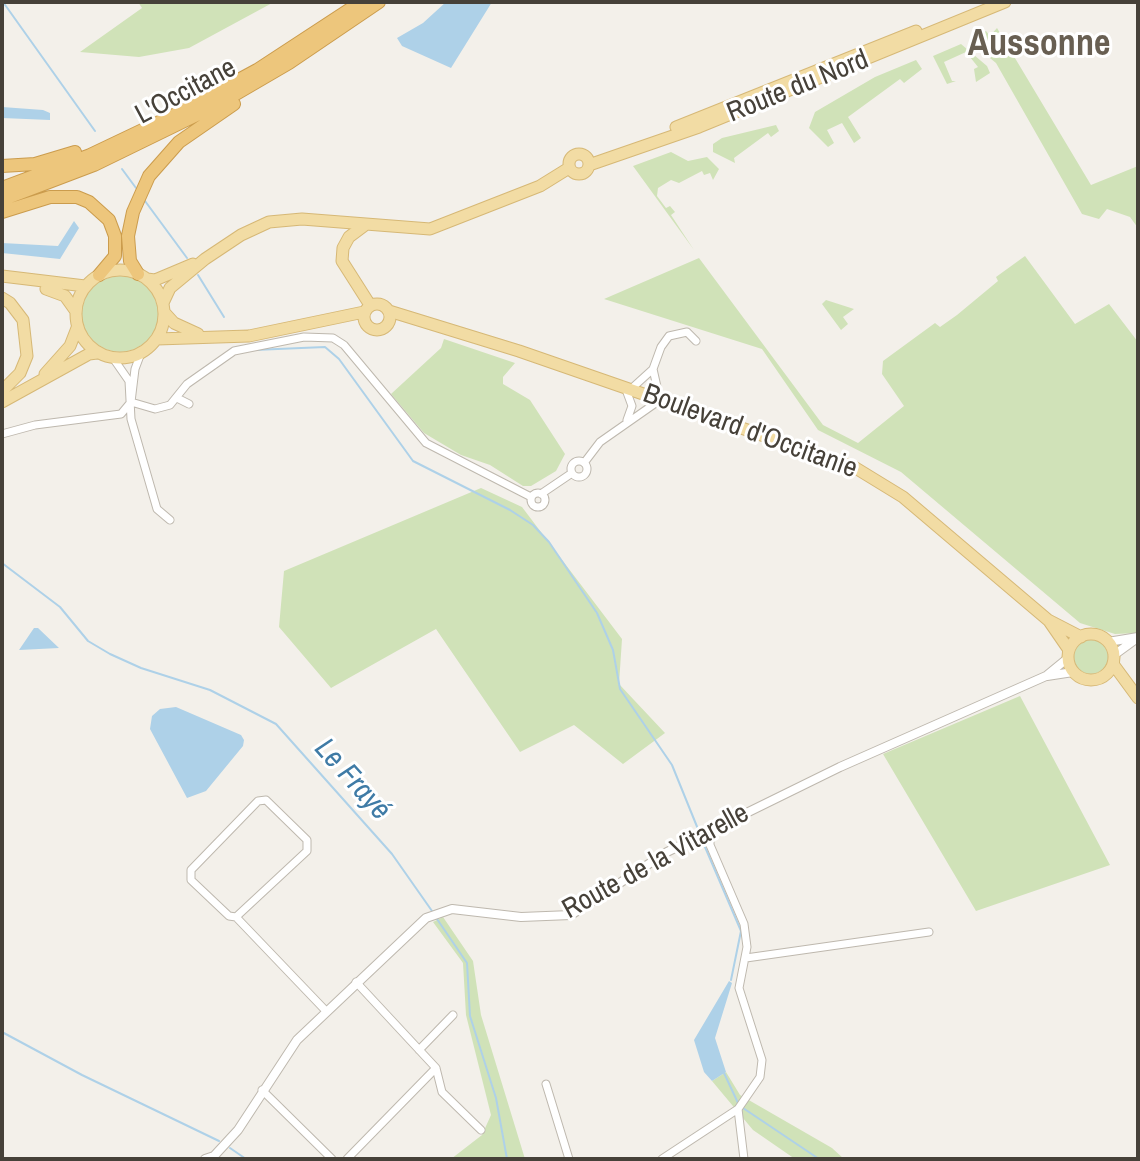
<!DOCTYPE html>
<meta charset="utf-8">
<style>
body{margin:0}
#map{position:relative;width:1140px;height:1161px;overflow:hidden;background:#f3f0ea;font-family:"Archivo Narrow",sans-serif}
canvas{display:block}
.frame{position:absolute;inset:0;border:4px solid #464139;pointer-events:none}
</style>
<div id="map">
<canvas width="1140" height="1161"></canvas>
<div class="frame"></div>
</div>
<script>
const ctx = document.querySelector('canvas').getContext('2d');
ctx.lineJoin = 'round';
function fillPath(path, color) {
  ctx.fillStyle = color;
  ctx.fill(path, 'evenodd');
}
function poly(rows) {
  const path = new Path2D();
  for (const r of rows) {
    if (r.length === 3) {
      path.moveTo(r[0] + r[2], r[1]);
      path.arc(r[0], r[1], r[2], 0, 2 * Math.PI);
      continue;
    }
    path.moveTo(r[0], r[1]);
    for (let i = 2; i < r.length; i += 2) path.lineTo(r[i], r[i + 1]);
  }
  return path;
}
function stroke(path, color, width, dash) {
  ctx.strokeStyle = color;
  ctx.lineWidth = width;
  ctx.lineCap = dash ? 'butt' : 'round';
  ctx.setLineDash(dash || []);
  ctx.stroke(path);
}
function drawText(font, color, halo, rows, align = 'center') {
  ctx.font = font + ' "Archivo Narrow",sans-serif';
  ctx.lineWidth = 6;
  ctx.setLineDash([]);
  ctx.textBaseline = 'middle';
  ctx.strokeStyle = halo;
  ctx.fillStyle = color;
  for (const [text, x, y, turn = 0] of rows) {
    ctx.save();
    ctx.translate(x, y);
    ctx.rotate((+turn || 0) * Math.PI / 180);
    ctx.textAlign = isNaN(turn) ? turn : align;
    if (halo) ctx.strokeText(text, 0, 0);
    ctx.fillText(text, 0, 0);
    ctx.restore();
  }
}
const green = poly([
 [138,2,274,2,189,48,139,57,80,52,142,8],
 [997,28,1091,185,1138,166,1138,228,1130,217,1107,209,1099,219,1082,214,996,63,974,45,982,33,986,31,990,36],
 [961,44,987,66,990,73,976,82,974,69,978,67,966,52,944,62,952,81,956,81,947,84,933,56],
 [916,60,922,69,904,83,900,79,848,117,861,138,854,143,842,123,827,130,834,143,828,147,809,128,815,112,875,77],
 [776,125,779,131,771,137,768,133,734,158,735,163,713,152,713,144,722,138],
 [671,152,688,161,707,157,719,169,713,180,710,173,704,175,702,171,679,183,671,180,658,188,657,196,666,208,670,206,675,212,671,215,694,250,633,166],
 [1025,256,1075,324,1109,304,1138,342,1138,633,1115,634,1080,623,901,472,818,430,762,349,604,299,699,258,823,425,858,443,904,406,882,374,883,361,935,323,940,327,957,315,998,281,996,277],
 [120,314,38],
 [826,300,854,309,843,317,848,324,841,330,822,304],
 [444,339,515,363,503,377,503,384,530,400,565,454,556,471,531,486,523,486,490,465,461,455,424,433,391,394,441,348],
 [481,488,522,507,622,639,619,684,665,733,623,764,574,725,520,752,436,629,331,688,279,627,284,571],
 [1091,657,17],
 [1020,696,1110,865,976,911,883,754],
 [443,917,473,961,481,1015,525,1159,451,1159,482,1135,491,1115,466,1015,463,963,433,922],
 [726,1072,740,1095,832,1148,844,1159,795,1159,753,1130,712,1081]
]);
const water = poly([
 [446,2,492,2,451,68,402,46,397,38,423,23],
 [2,107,43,110,50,113,50,120,2,118],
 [74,221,79,228,60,259,2,253,2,243,58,246],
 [34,628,38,628,59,648,19,650],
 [176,707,241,735,244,740,243,746,206,791,187,798,150,729,152,716,160,709],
 [729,981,732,983,715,1038,726,1072,712,1081,704,1072,694,1040]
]);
const stream = poly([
 [3,2,95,131],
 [122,169,136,188],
 [145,201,187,258],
 [198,275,224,317],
 [254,350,325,347,339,359,413,461,510,510,533,525,549,542,597,613,613,650,620,689,672,765,700,834],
 [2,563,60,607,88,641,110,654,141,668,210,690,276,724,392,854,432,911],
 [702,840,741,931,731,980],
 [437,919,467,963,470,1016,496,1098,507,1159],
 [2,1032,82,1075,219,1141],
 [724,1073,738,1103],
 [743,1108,819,1159],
 [230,1148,246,1159]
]);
const minor = poly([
 [113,358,129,381,131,419,157,509,170,520],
 [625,387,632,406,627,420],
 [631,389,653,369,661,347,669,336,687,332,696,341],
 [177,398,189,404],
 [131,402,155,409,170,405,187,384,234,351,304,337,333,338,344,345,426,443,531,497],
 [2,434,35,425,121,414,131,402,135,369,141,353],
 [579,469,8],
 [584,463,600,442,660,400,653,369],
 [538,500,7],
 [541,494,572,473],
 [236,917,307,851,307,840,266,800,258,801,191,870,191,880,229,916,236,917,325,1010],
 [746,958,929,932],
 [356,982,436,1068,442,1092,481,1130],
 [419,1050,453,1015],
 [546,1084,569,1159],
 [262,1090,332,1159],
 [738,1109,744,1159],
 [347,1159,436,1068],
 [662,1159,738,1109,760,1077,762,1060,739,988,747,947,744,924,710,845,710,830]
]);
const tertiary = poly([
 [1108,642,1138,637],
 [1114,655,1136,639],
 [1047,676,1073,672],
 [205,1159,214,1156,238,1130,297,1040,426,918,452,909,521,917,571,915,667,852,840,767,1046,676,1068,658]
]);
const primary = poly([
 [676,127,916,31],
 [579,164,10],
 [589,165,699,127,1005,2],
 [365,225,349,237,343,248,342,261,370,305],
 [120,314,44],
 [2,276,85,286],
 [147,279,155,280,193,264],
 [46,289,65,296,75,310],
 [2,298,10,303,23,320,27,356,20,373,2,391],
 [163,303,170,288,205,259,241,235,269,222,302,219,430,229,540,186,569,168],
 [377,317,13],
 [389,311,519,351,854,467,903,497,1048,620,1081,637],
 [164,312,174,323,198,334],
 [157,339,249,336,364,312],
 [45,374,70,346,77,328],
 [2,402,89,354,97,353],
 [1049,621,1069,650],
 [1091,657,23],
 [1113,664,1138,698]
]);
const motorway = poly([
 [2,166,35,164,75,152],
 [2,188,90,155,172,116,257,70,361,2],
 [2,200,94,165,217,105,289,63,379,2],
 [2,212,50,197,77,197,89,202,109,220,115,236,115,256,99,275],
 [138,274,130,261,128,236,133,212,149,176,179,142,234,104]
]);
const streetNames = [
 ["Route du Nord",798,87,-22],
 ["L'Occitane",186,92,-28],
 ["Boulevard d'Occitanie",750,432,20],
 ["Route de la Vitarelle",656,862,-29]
];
const waterNames = [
 ["Le Frayé",352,780,48]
];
const districtNames = [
 ["Aussonne",1039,45]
];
fillPath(green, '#d0e2b8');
fillPath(water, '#aed1e8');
stroke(stream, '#aed1e8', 2);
stroke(minor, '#beb8ae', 9);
stroke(tertiary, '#beb8ae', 10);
stroke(primary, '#d6b876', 13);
stroke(motorway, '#cb9c4d', 14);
stroke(minor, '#fff', 7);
stroke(tertiary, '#fff', 8);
stroke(primary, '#f2dca4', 11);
stroke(motorway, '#edc67c', 12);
drawText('28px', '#464139', '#fff', streetNames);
drawText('italic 30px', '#3f7ba6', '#fff', waterNames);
drawText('bold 36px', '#685f52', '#fff', districtNames);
</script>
